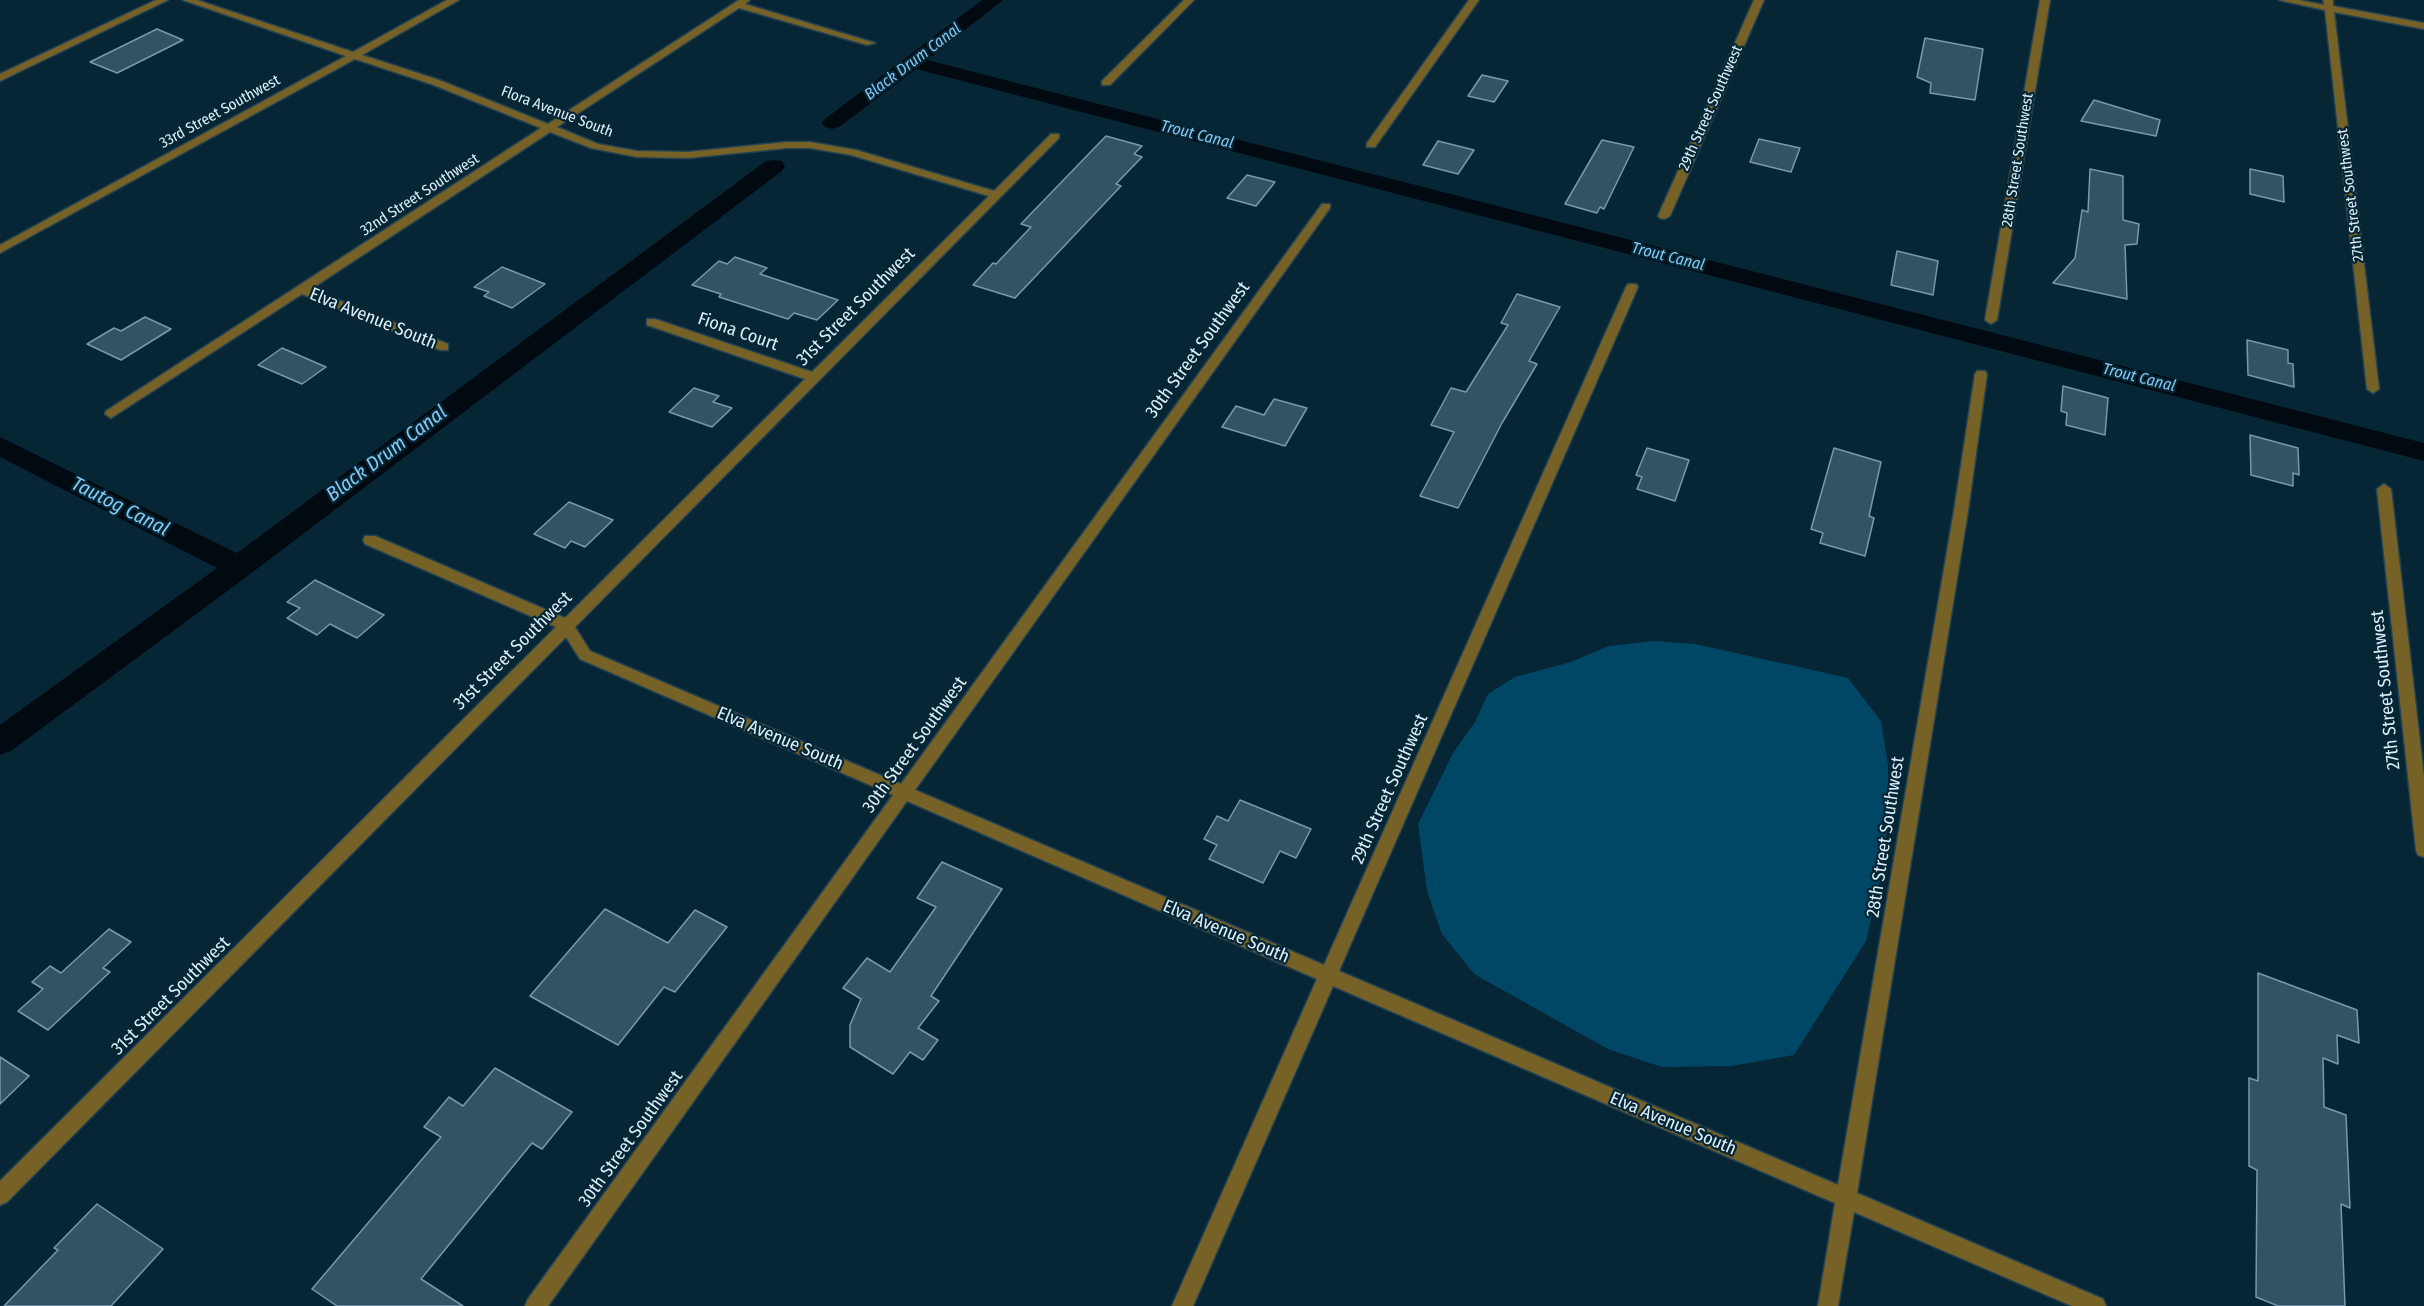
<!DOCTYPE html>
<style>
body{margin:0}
canvas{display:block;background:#062636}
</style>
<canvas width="2424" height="1306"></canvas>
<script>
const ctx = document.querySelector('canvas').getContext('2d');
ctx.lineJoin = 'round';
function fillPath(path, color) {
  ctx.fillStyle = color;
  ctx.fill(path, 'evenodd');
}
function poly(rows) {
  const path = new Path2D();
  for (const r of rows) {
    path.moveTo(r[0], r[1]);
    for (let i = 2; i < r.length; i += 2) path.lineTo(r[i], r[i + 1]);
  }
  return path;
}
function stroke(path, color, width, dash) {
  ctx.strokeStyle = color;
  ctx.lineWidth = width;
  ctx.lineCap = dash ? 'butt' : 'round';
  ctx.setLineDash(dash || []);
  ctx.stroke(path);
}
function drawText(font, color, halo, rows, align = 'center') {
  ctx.font = font + ' "Fira Sans Condensed",sans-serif';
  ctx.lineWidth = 4.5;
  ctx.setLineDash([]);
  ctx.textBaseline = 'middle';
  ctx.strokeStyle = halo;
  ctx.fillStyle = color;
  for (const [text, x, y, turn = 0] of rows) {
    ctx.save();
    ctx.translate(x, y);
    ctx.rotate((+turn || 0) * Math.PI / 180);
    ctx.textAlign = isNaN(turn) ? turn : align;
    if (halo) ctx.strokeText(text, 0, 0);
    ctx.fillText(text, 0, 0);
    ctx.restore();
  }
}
const green = poly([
 [1654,641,1695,644,1848,678,1881,721,1888,765,1888,823,1879,886,1866,941,1794,1055,1731,1066,1662,1067,1608,1049,1474,974,1442,934,1427,891,1418,824,1453,753,1475,722,1488,694,1515,677,1571,662,1609,646]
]);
const canal = poly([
 [982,0,1003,0,927,60,2424,443,2424,461,916,69,839,127,832,129,825,127,822,123,825,119,982,0],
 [774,160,782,161,785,166,782,171,249,575,11,751,0,755,0,725,217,568,0,457,0,437,237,553,766,161,774,160]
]);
const building = poly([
 [157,29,183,40,117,73,90,62,157,29],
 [1925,38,1983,49,1975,100,1930,93,1931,83,1917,77,1925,38],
 [1482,75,1508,81,1494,102,1468,96,1482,75],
 [2094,100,2160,120,2156,136,2081,121,2094,100],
 [1106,136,1142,146,1134,154,1142,157,1116,184,1121,186,1015,298,973,285,993,263,996,264,1031,227,1021,224,1106,136],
 [1759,139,1800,148,1791,172,1750,162,1759,139],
 [1602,140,1634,147,1604,209,1600,207,1597,213,1565,204,1602,140],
 [1438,141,1474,150,1458,174,1423,165,1438,141],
 [2090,169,2123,176,2123,220,2139,224,2137,244,2125,245,2127,299,2053,283,2075,258,2082,210,2088,212,2090,169],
 [2250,169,2283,176,2284,202,2250,194,2250,169],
 [1247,175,1275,182,1256,206,1227,198,1247,175],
 [1897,251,1938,261,1933,295,1891,285,1897,251],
 [735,257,767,268,760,274,838,300,817,320,794,313,788,319,719,297,721,294,692,285,719,261,727,264,735,257],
 [502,267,545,284,512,308,484,296,489,292,474,287,502,267],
 [1517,294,1560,307,1529,361,1537,364,1502,423,1458,508,1420,496,1454,432,1431,425,1451,388,1466,392,1508,325,1501,323,1517,294],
 [145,317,171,329,121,360,87,344,114,328,121,331,145,317],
 [2247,340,2288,350,2288,363,2293,364,2294,387,2248,375,2247,340],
 [282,348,326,367,302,384,258,365,282,348],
 [2063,386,2108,398,2105,435,2066,425,2067,413,2061,411,2063,386],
 [694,388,719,396,713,402,732,408,712,427,669,412,694,388],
 [1274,399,1307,408,1285,446,1222,427,1236,406,1264,415,1274,399],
 [2250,435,2298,448,2299,475,2293,473,2293,486,2251,475,2250,435],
 [1647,448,1689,460,1675,501,1637,489,1642,477,1636,475,1647,448],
 [1834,448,1881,462,1869,516,1874,518,1865,556,1820,543,1823,533,1811,529,1834,448],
 [569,502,589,510,613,520,585,547,571,541,565,548,534,534,569,502],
 [315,580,384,615,357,638,330,624,317,635,287,618,300,608,287,602,315,580],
 [1240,800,1311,829,1296,858,1280,851,1263,883,1209,859,1217,845,1204,839,1217,816,1228,821,1240,800],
 [942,862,1002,889,931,996,939,1001,918,1028,938,1040,923,1060,910,1052,893,1074,850,1047,850,1025,861,999,843,988,867,958,890,972,936,907,917,898,942,862],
 [605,909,668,943,695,910,727,927,675,992,664,987,618,1045,530,996,605,909],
 [109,929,131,942,103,968,110,972,48,1030,18,1011,43,989,32,982,50,966,61,973,109,929],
 [2258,973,2357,1010,2359,1043,2337,1035,2338,1064,2323,1058,2324,1107,2346,1115,2350,1208,2341,1204,2345,1306,2278,1306,2256,1297,2257,1170,2249,1166,2249,1078,2258,1081,2258,973],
 [0,1057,29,1076,0,1104,0,1057],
 [495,1068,572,1112,542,1149,532,1143,421,1279,463,1306,337,1306,312,1289,441,1137,424,1127,449,1097,463,1106,495,1068],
 [97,1204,163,1249,111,1306,4,1306,58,1250,54,1248,97,1204]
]);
const minor = poly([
 [156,0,168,0,0,81,0,74,156,0],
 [183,0,197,0,353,52,447,0,459,0,362,55,439,80,548,124,739,0,750,0,745,4,875,43,867,45,739,8,557,127,598,144,637,151,688,152,787,142,810,142,856,150,994,191,1051,134,1059,134,1059,138,575,627,590,651,901,784,1322,204,1330,204,1330,208,915,790,1324,965,1626,287,1628,284,1636,284,1638,287,1339,971,1838,1185,1954,511,1975,374,1977,371,1985,371,1987,374,1968,511,1857,1193,2103,1299,2106,1306,2072,1306,1854,1212,1838,1306,1818,1306,1835,1203,1333,986,1193,1306,1172,1306,1317,979,907,801,548,1306,525,1306,528,1299,893,795,580,659,566,637,7,1202,0,1205,0,1181,556,627,365,544,363,540,365,536,375,536,565,618,805,379,647,325,647,319,655,319,812,372,989,196,851,155,810,148,787,148,688,158,637,157,591,148,550,132,311,289,448,344,448,350,440,350,302,294,111,418,105,414,106,411,541,128,431,84,355,59,0,253,0,245,346,56,183,0],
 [1184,0,1194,0,1110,85,1102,85,1102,81,1184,0],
 [1469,0,1479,0,1375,147,1367,147,1367,143,1469,0],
 [1754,0,1764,0,1670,216,1664,219,1660,218,1658,216,1754,0],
 [2040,0,2050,0,1997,320,1991,324,1985,320,2040,0],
 [2279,0,2299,0,2324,5,2323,0,2333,0,2333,6,2424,23,2424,29,2334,12,2379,389,2373,393,2367,389,2325,10,2279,0],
 [2384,484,2391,489,2424,777,2424,857,2418,855,2416,850,2377,489,2384,484]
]);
const farStreetnames = [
 ["29th Street Southwest",1711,108,-66],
 ["33rd Street Southwest",220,112,-29],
 ["Flora Avenue South",557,112,21],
 ["28th Street Southwest",2018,160,-81],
 ["32nd Street Southwest",420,195,-33],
 ["27th Street Southwest",2351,195,-97]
];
const farWaternames = [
 ["Black Drum Canal",913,62,-37],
 ["Trout Canal",1197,135,14],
 ["Trout Canal",1668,257,14],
 ["Trout Canal",2139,378,14]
];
const streetNames = [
 ["31st Street Southwest",856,307,-45],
 ["Elva Avenue South",373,319,22],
 ["Fiona Court",738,332,19],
 ["30th Street Southwest",1198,350,-54],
 ["31st Street Southwest",513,651,-45],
 ["27th Street Southwest",2386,690,-96],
 ["Elva Avenue South",780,739,23],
 ["30th Street Southwest",915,745,-54],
 ["29th Street Southwest",1390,789,-66],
 ["28th Street Southwest",1886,837,-81],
 ["Elva Avenue South",1226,932,23],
 ["31st Street Southwest",171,996,-45],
 ["Elva Avenue South",1673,1124,23],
 ["30th Street Southwest",631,1139,-54]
];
const waterNames = [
 ["Black Drum Canal",387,454,-37],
 ["Tautog Canal",120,507,27]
];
fillPath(green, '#004665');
fillPath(canal, '#010a11');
fillPath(building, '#335264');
stroke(building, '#7899ad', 1.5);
stroke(minor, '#244251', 3);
fillPath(minor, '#766227');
drawText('15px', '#ddeffa', '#062636', farStreetnames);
drawText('italic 16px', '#84c8f1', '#062636', farWaternames);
drawText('18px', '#ddeffa', '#062636', streetNames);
drawText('italic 20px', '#84c8f1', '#062636', waterNames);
</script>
